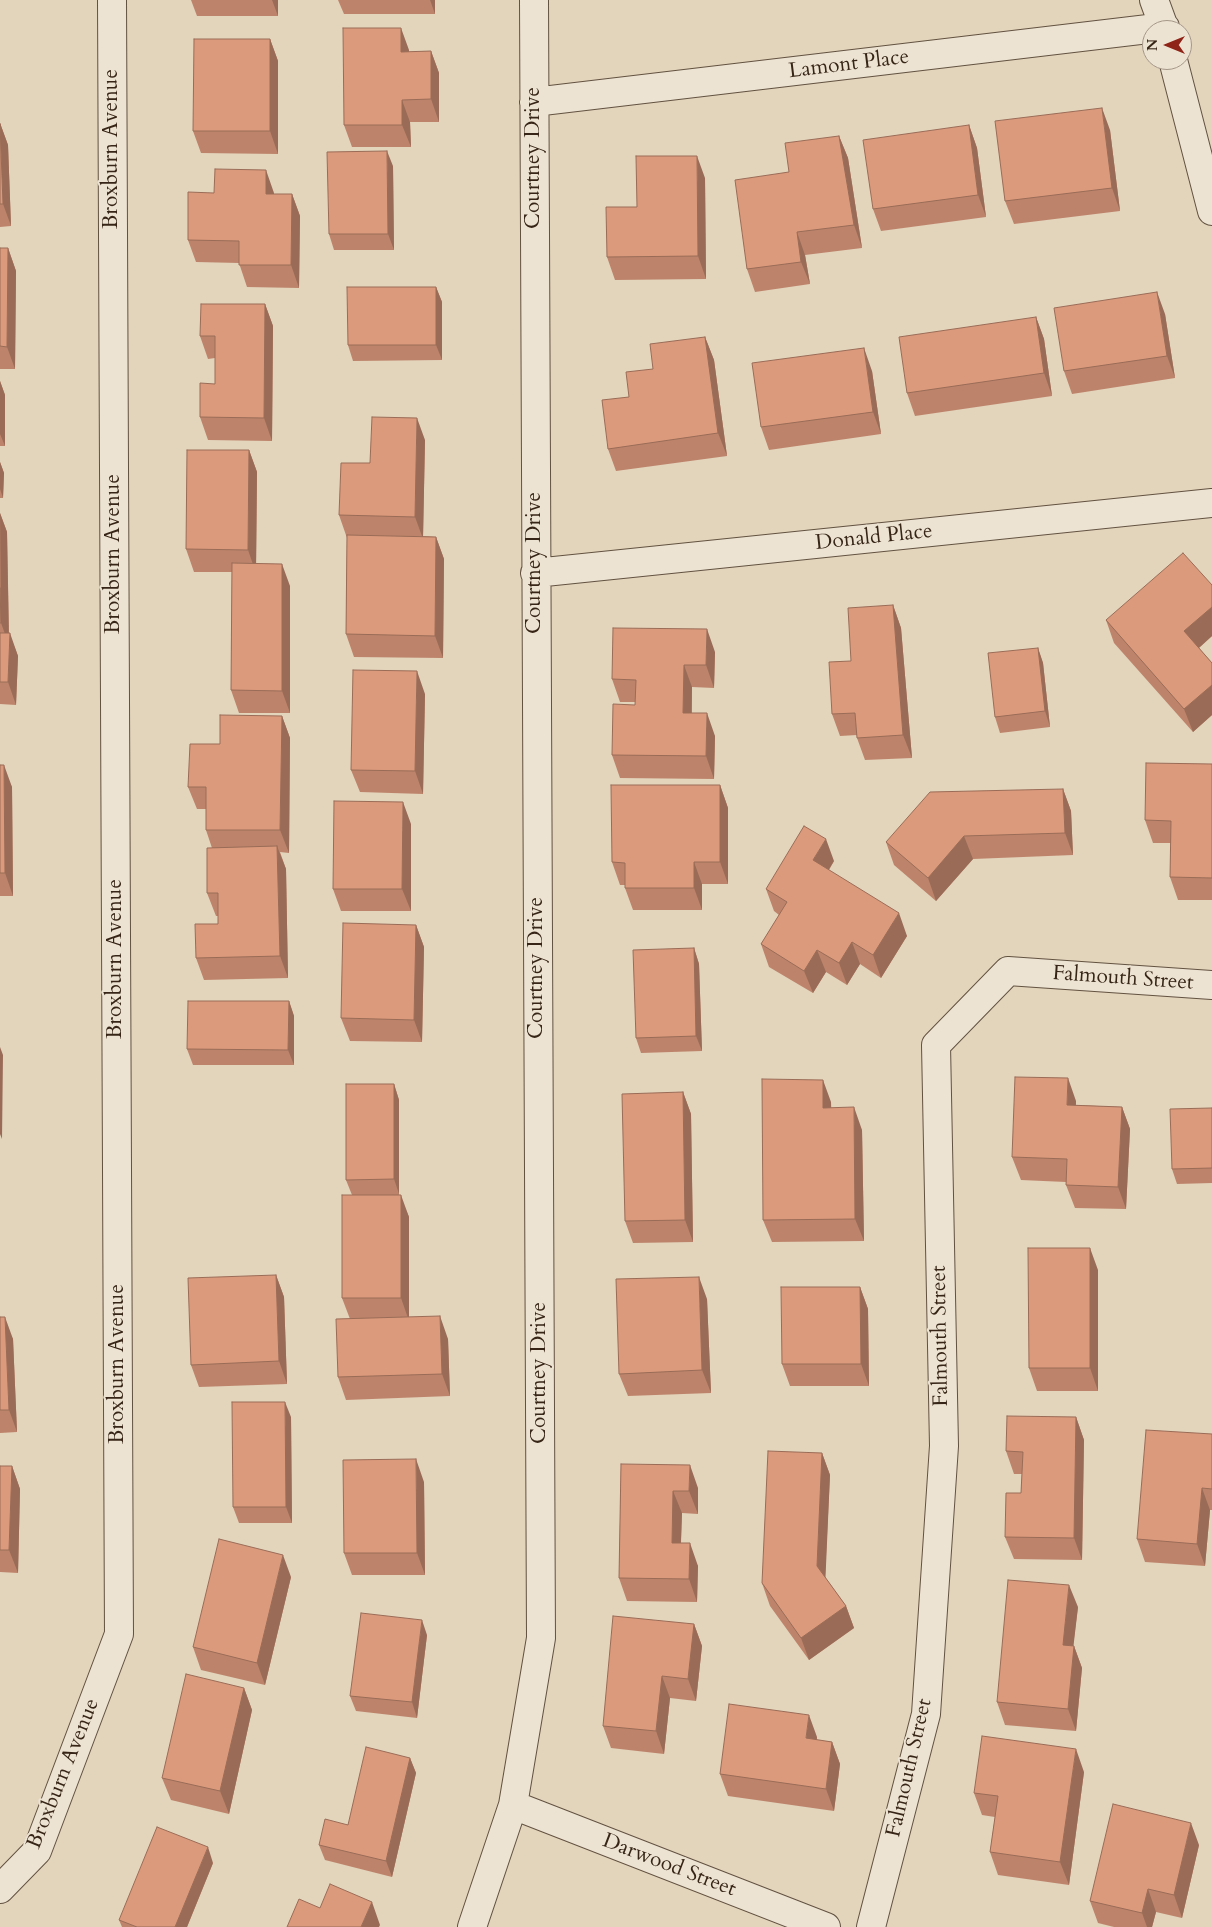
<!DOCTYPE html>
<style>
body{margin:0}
#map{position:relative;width:1212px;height:1927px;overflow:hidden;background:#e3d4bc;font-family:Cardo,serif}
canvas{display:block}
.north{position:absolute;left:1142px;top:20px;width:50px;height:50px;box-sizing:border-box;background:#ede3d3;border:1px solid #a49788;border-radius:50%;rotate:270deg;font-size:14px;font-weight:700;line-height:20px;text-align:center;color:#372617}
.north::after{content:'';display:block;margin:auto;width:18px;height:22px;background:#8f2418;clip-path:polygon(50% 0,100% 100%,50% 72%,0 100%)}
</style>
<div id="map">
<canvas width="1212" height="1927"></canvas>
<div class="north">N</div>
</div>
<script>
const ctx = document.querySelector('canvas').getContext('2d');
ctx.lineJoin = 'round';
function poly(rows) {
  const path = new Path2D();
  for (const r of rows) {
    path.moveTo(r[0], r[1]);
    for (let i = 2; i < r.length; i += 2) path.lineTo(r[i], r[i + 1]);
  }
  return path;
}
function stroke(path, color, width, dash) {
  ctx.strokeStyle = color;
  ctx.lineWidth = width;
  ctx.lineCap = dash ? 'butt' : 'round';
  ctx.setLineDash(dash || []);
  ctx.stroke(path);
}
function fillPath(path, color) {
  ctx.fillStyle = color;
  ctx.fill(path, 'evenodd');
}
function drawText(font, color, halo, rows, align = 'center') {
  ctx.font = font + ' Cardo,serif';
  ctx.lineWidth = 4;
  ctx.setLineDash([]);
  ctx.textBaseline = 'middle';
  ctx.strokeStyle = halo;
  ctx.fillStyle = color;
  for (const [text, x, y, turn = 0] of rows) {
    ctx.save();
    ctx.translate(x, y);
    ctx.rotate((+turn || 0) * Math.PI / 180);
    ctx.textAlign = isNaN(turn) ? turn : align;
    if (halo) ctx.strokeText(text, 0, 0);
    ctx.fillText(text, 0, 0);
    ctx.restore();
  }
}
const minor = poly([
 [1154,0,1165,30],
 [1173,60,1212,211],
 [534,102,1165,27],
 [535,573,1212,503],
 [513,1805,826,1927],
 [0,1889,37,1851,119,1634,112,0],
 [472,1927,513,1805,541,1638,534,0],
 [871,1927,926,1714,944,1446,936,1045,1008,971,1212,985]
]);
const wall = poly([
 [191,0,278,0,278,16,197,16],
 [338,0,435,0,435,14,344,14],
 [270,39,278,61,278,154,201,153,193,131],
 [409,50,409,52,431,51,439,73,439,122,410,122,411,147,352,147,344,125],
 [0,123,8,145,11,226,0,227],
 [969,125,977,148,986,217,881,231,873,209],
 [1110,130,1120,211,1014,224,1005,201],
 [839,136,848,158,862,248,805,255,810,284,755,292,747,269],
 [393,166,394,250,334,250,329,234],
 [705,178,706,279,615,280,607,257,637,207],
 [214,193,274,193,274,194,292,194,300,216,299,288,247,287,239,263,196,262,188,240],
 [0,248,8,248,16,271,15,369,0,369],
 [436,287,442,302,442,360,353,361,348,345],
 [265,304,273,326,272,441,208,440,200,417,215,384,215,358,208,359,200,336],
 [1165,314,1175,378,1072,394,1064,371],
 [1036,317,1044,339,1052,396,915,416,907,393],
 [705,337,714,360,727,456,616,471,608,449,653,369],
 [872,371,881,434,769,450,761,427],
 [0,381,5,395,5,446,0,446],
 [425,440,423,536,436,537,444,559,443,658,354,657,346,634,347,538,339,515],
 [249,450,257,472,256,564,290,586,290,713,239,713,231,690,232,572,194,572,186,549],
 [0,462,4,473,3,498,0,498],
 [0,513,7,532,9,633,18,656,16,705,0,704],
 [1212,585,1212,636,1199,648,1212,663,1212,715,1193,732,1114,643,1106,620],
 [893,605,901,628,912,758,865,760,857,738,857,735,840,736,832,714,851,661],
 [1038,648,1043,663,1050,727,1000,733,995,717],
 [715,652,714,688,692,687,692,713,715,736,714,779,620,778,612,755,635,705,636,702,620,702,612,679],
 [425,694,423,794,360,792,351,770],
 [282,716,290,738,289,853,280,852,286,869,288,978,204,980,196,958,218,924,218,916,216,916,207,893,212,848,206,830,206,809,197,809,188,787,220,744],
 [1212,764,1212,900,1178,900,1170,877,1171,843,1153,843,1145,820],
 [0,765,12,787,13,896,0,896],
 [720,785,728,808,728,884,702,884,702,910,633,910,625,888,625,885,620,885,612,862],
 [1063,789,1071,811,1073,855,973,859,936,901,894,865,886,842],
 [411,824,411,911,341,911,333,889],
 [834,861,829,870,907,936,881,978,860,964,847,985,826,972,813,993,769,967,761,944,779,915,774,911,766,889],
 [416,925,424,947,422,1042,350,1041,341,1018],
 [694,948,699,964,702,1051,641,1053,636,1038],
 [289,1001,294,1016,294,1065,193,1065,187,1049],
 [394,1084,399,1100,399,1194,409,1217,409,1317,448,1339,450,1396,346,1400,338,1377,350,1319,342,1298,352,1195,346,1180],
 [683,1092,691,1114,693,1242,633,1243,625,1221],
 [1076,1101,1076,1105,1122,1107,1130,1129,1126,1209,1075,1208,1066,1185,1066,1182,1021,1180,1012,1157],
 [831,1102,831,1108,862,1130,864,1241,772,1242,763,1220],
 [1212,1108,1212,1183,1177,1184,1172,1169],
 [1098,1270,1098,1391,1037,1391,1029,1368],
 [276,1275,284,1297,287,1384,199,1387,191,1365],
 [860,1287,868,1309,869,1386,790,1386,782,1364],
 [707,1299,711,1393,628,1396,619,1374],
 [0,1317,13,1339,17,1432,0,1433],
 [291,1417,292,1523,239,1523,233,1507],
 [1076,1417,1084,1440,1082,1560,1014,1559,1005,1537,1021,1493,1022,1474,1014,1474,1006,1451],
 [1212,1434,1212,1510,1210,1510,1205,1566,1145,1562,1137,1539],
 [822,1453,830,1475,825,1577,846,1606,854,1628,809,1660,770,1606,762,1583],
 [621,1464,698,1488,698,1514,682,1513,681,1543,698,1566,697,1602,627,1601,619,1578],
 [0,1466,12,1466,20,1489,18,1573,0,1572],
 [424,1482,425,1575,352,1575,344,1553],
 [291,1577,265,1685,201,1670,193,1647],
 [1078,1607,1073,1646,1074,1646,1082,1668,1076,1731,1005,1725,997,1702],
 [694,1624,702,1646,696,1701,670,1698,664,1754,611,1748,603,1726],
 [427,1635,417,1718,356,1711,350,1696],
 [244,1688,252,1710,229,1814,171,1800,162,1778],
 [817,1737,817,1740,832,1742,840,1764,834,1811,728,1796,720,1774],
 [410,1758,416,1773,392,1877,325,1860,319,1845,348,1825],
 [1084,1772,1069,1885,998,1875,990,1852,995,1817,982,1815,974,1793],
 [1199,1845,1182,1918,1156,1912,1152,1927,1114,1927,1098,1923,1090,1901],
 [213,1863,187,1927,122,1927,119,1920]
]);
const shadedWall = poly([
 [272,0,278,0,278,16],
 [430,0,435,0,435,14],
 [401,28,409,50,409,74,401,52],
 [270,39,278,61,278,154,270,131],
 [431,51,439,73,439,122,431,99],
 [402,100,410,122,411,147,402,125],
 [1102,108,1110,130,1120,211,1112,188],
 [0,123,8,145,11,226,3,204],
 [969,125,977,148,986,217,978,195],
 [839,136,848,158,862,248,854,225],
 [387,151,393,166,394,250,388,234],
 [697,156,705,178,706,279,698,256],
 [266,170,274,193,274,216,266,194],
 [292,194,300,216,299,288,291,265],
 [797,232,805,255,810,284,801,262],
 [8,248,16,271,15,369,7,347],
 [436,287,442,302,442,360,436,345],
 [1157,292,1165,314,1175,378,1167,356],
 [265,304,273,326,272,441,264,418],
 [1036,317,1044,339,1052,396,1044,373],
 [705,337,714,360,727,456,718,433],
 [864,348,872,371,881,434,873,412],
 [0,381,5,395,5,446,0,434],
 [417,418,425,440,423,539,415,517],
 [249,450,257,472,256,573,248,550],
 [0,462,4,473,3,498,0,489],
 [0,513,7,532,9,645,1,623],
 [436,537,444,559,443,658,435,636],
 [282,564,290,586,290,713,282,691],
 [893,605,901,628,912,758,903,735],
 [1212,607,1212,636,1192,654,1184,631],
 [707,629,715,652,714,688,706,665],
 [10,633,18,656,16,705,8,682],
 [1038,648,1043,663,1050,727,1045,711],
 [684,665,692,687,691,735,683,713],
 [417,671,425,694,423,794,415,771],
 [1212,685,1212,715,1193,732,1184,709],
 [707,713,715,736,714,779,706,756],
 [282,716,290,738,289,853,280,830],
 [4,765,12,787,13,896,5,873],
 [720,785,728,808,728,884,720,862],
 [1063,789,1071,811,1073,855,1065,833],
 [403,802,411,824,411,911,402,889],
 [964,836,973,859,936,901,928,878],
 [826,839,834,861,821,882,813,860],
 [277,846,286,869,288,978,280,956],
 [694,862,702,884,702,910,694,888],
 [899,913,907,936,881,978,873,955],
 [416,925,424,947,422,1042,414,1020],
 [852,942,860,964,847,985,839,963],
 [694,948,699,964,702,1051,696,1036],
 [817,950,826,972,813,993,804,971],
 [289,1001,294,1016,294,1065,288,1050],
 [0,1047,3,1055,2,1139,0,1134],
 [1068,1078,1076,1101,1075,1127,1067,1105],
 [823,1080,831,1102,832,1130,823,1108],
 [394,1084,399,1100,399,1194,394,1179],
 [683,1092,691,1114,693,1242,685,1220],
 [854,1107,862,1130,864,1241,855,1219],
 [1122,1107,1130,1129,1126,1209,1118,1187],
 [401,1195,409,1217,409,1321,401,1298],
 [1090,1248,1098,1270,1098,1391,1090,1368],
 [276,1275,284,1297,287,1384,279,1361],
 [699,1277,707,1299,711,1393,702,1370],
 [860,1287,868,1309,869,1386,861,1364],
 [440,1316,448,1339,450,1396,442,1374],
 [5,1317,13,1339,17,1432,9,1410],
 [285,1402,291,1417,292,1523,286,1507],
 [1076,1417,1084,1440,1082,1560,1074,1538],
 [822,1453,830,1475,825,1588,817,1566],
 [416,1459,424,1482,425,1575,417,1553],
 [690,1465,698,1488,698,1514,689,1491],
 [12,1466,20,1489,18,1573,9,1550],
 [1202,1488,1210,1510,1205,1566,1197,1544],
 [673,1491,682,1513,680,1565,672,1543],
 [690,1543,698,1566,697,1602,689,1579],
 [283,1555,291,1577,265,1685,257,1663],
 [1069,1585,1078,1607,1071,1667,1063,1645],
 [846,1606,854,1628,809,1660,801,1638],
 [422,1620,427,1635,417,1718,412,1702],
 [694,1624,702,1646,696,1701,688,1679],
 [1074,1646,1082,1668,1076,1731,1068,1709],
 [662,1676,670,1698,664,1754,656,1731],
 [244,1688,252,1710,229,1814,220,1791],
 [809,1715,817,1737,814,1761,806,1738],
 [832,1742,840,1764,834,1811,826,1789],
 [1076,1749,1084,1772,1069,1885,1060,1862],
 [410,1758,416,1773,392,1877,386,1861],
 [1191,1823,1199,1845,1182,1918,1174,1895],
 [208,1847,213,1863,187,1927,175,1927],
 [1148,1889,1156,1912,1152,1927,1147,1927,1142,1913],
 [372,1902,380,1925,379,1927,361,1927]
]);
const building = poly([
 [343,28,401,28,401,52,431,51,431,99,402,100,402,125,344,125,343,28],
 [194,39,270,39,270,131,193,131,194,39],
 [1102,108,1112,188,1005,201,995,121,1102,108],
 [0,124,3,204,0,204,0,124],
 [969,125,978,195,873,209,863,140,969,125],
 [839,136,854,225,797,232,801,262,747,269,735,180,789,172,785,143,839,136],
 [387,151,388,234,329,234,327,152,387,151],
 [636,156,697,156,698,256,607,257,606,207,637,207,636,156],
 [215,169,266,170,266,194,292,194,291,265,239,265,239,241,188,240,188,192,214,193,215,169],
 [0,248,8,248,7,347,0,346,0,248],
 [347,287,436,287,436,345,348,345,347,287],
 [1157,292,1167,356,1064,371,1054,308,1157,292],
 [201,304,265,304,264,418,200,417,200,383,215,384,215,336,200,336,201,304],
 [1036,317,1044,373,907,393,899,337,1036,317],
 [705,337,718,433,608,449,602,400,629,397,626,372,653,369,650,344,705,337],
 [864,348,873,412,761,427,752,363,864,348],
 [372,417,417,418,415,517,339,515,341,463,370,463,372,417],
 [187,450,249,450,248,550,186,549,187,450],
 [347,535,436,537,435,636,346,634,347,535],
 [1183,553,1212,585,1212,607,1184,631,1212,663,1212,685,1184,709,1106,620,1183,553],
 [232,563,282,564,282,691,231,690,232,563],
 [0,588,1,623,0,623,0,588],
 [893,605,903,735,857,738,855,713,832,714,829,662,851,661,848,608,893,605],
 [613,628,707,629,706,665,684,665,683,713,707,713,706,756,612,755,613,704,635,705,636,680,612,679,613,628],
 [0,633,10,633,8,682,0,682,0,633],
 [1038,648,1045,711,995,717,988,653,1038,648],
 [353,670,417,671,415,771,351,770,353,670],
 [220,715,282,716,280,830,206,830,206,787,188,787,190,744,220,744,220,715],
 [1146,763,1212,764,1212,878,1170,877,1171,821,1145,820,1146,763],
 [0,765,4,765,5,873,0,873,0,765],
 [611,785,720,785,720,862,694,862,694,888,625,888,625,863,612,862,611,785],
 [1063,789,1065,833,964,836,928,878,886,842,930,792,1063,789],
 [334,801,403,802,402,889,333,889,334,801],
 [804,826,826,839,813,860,899,913,873,955,852,942,839,963,817,950,804,971,761,944,787,902,766,889,804,826],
 [277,846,280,956,196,958,195,924,218,924,218,893,207,893,207,848,277,846],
 [343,923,416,925,414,1020,341,1018,343,923],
 [694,948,696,1036,636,1038,633,950,694,948],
 [188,1001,289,1001,288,1050,187,1049,188,1001],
 [1015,1077,1068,1078,1067,1105,1122,1107,1118,1187,1066,1185,1067,1159,1012,1157,1015,1077],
 [762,1079,823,1080,823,1108,854,1107,855,1219,763,1220,762,1079],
 [346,1084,394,1084,394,1179,346,1180,346,1084],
 [683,1092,685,1220,625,1221,622,1094,683,1092],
 [1212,1108,1212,1168,1172,1169,1170,1109,1212,1108],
 [342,1195,401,1195,401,1298,342,1298,342,1195],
 [1028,1248,1090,1248,1090,1368,1029,1368,1028,1248],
 [276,1275,279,1361,191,1365,188,1278,276,1275],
 [699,1277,702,1370,619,1374,616,1279,699,1277],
 [781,1287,860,1287,861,1364,782,1364,781,1287],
 [440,1316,442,1374,338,1377,336,1319,440,1316],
 [0,1317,5,1317,9,1410,0,1410,0,1317],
 [232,1402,285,1402,286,1507,233,1507,232,1402],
 [1007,1416,1076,1417,1074,1538,1005,1537,1006,1493,1021,1493,1023,1452,1006,1451,1007,1416],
 [1146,1430,1212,1434,1212,1489,1202,1488,1197,1544,1137,1539,1146,1430],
 [768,1451,822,1453,817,1566,846,1606,801,1638,762,1583,768,1451],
 [416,1459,417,1553,344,1553,343,1460,416,1459],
 [621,1464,690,1465,689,1491,673,1491,672,1543,690,1543,689,1579,619,1578,621,1464],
 [0,1466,12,1466,9,1550,0,1550,0,1466],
 [219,1539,283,1555,257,1663,193,1647,219,1539],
 [1008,1580,1069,1585,1063,1645,1074,1646,1068,1709,997,1702,1008,1580],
 [361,1613,422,1620,412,1702,350,1696,361,1613],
 [613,1616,694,1624,688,1679,662,1676,656,1731,603,1726,613,1616],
 [186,1674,244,1688,220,1791,162,1778,186,1674],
 [729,1704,809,1715,806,1738,832,1742,826,1789,720,1774,729,1704],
 [982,1736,1076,1749,1060,1862,990,1852,998,1796,974,1793,982,1736],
 [366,1747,410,1758,386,1861,319,1845,325,1819,348,1825,366,1747],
 [1113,1804,1191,1823,1174,1895,1148,1889,1142,1913,1090,1901,1113,1804],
 [157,1827,208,1847,175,1927,137,1927,119,1920,157,1827],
 [330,1884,372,1902,361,1927,287,1927,299,1899,320,1908,330,1884]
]);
const streetNames = [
 ["Lamont Place",849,65,-7],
 ["Broxburn Avenue",112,149,-90],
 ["Courtney Drive",534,158,-90],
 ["Donald Place",874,538,-6],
 ["Broxburn Avenue",114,554,-90],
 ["Courtney Drive",535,563,-90],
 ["Broxburn Avenue",116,959,-90],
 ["Courtney Drive",537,968,-90],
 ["Falmouth Street",1123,979,4],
 ["Falmouth Street",941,1336,-91],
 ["Broxburn Avenue",118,1364,-90],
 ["Courtney Drive",540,1373,-90],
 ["Falmouth Street",910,1768,-77],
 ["Broxburn Avenue",64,1774,-68],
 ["Darwood Street",669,1866,21]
];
stroke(minor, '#625240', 30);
stroke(minor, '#ede3d3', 28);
fillPath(wall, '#bd846b');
fillPath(shadedWall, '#9a6c57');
fillPath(building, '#dc9a7c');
stroke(building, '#9a6c57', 1);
drawText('21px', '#372617', '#ede3d3', streetNames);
</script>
